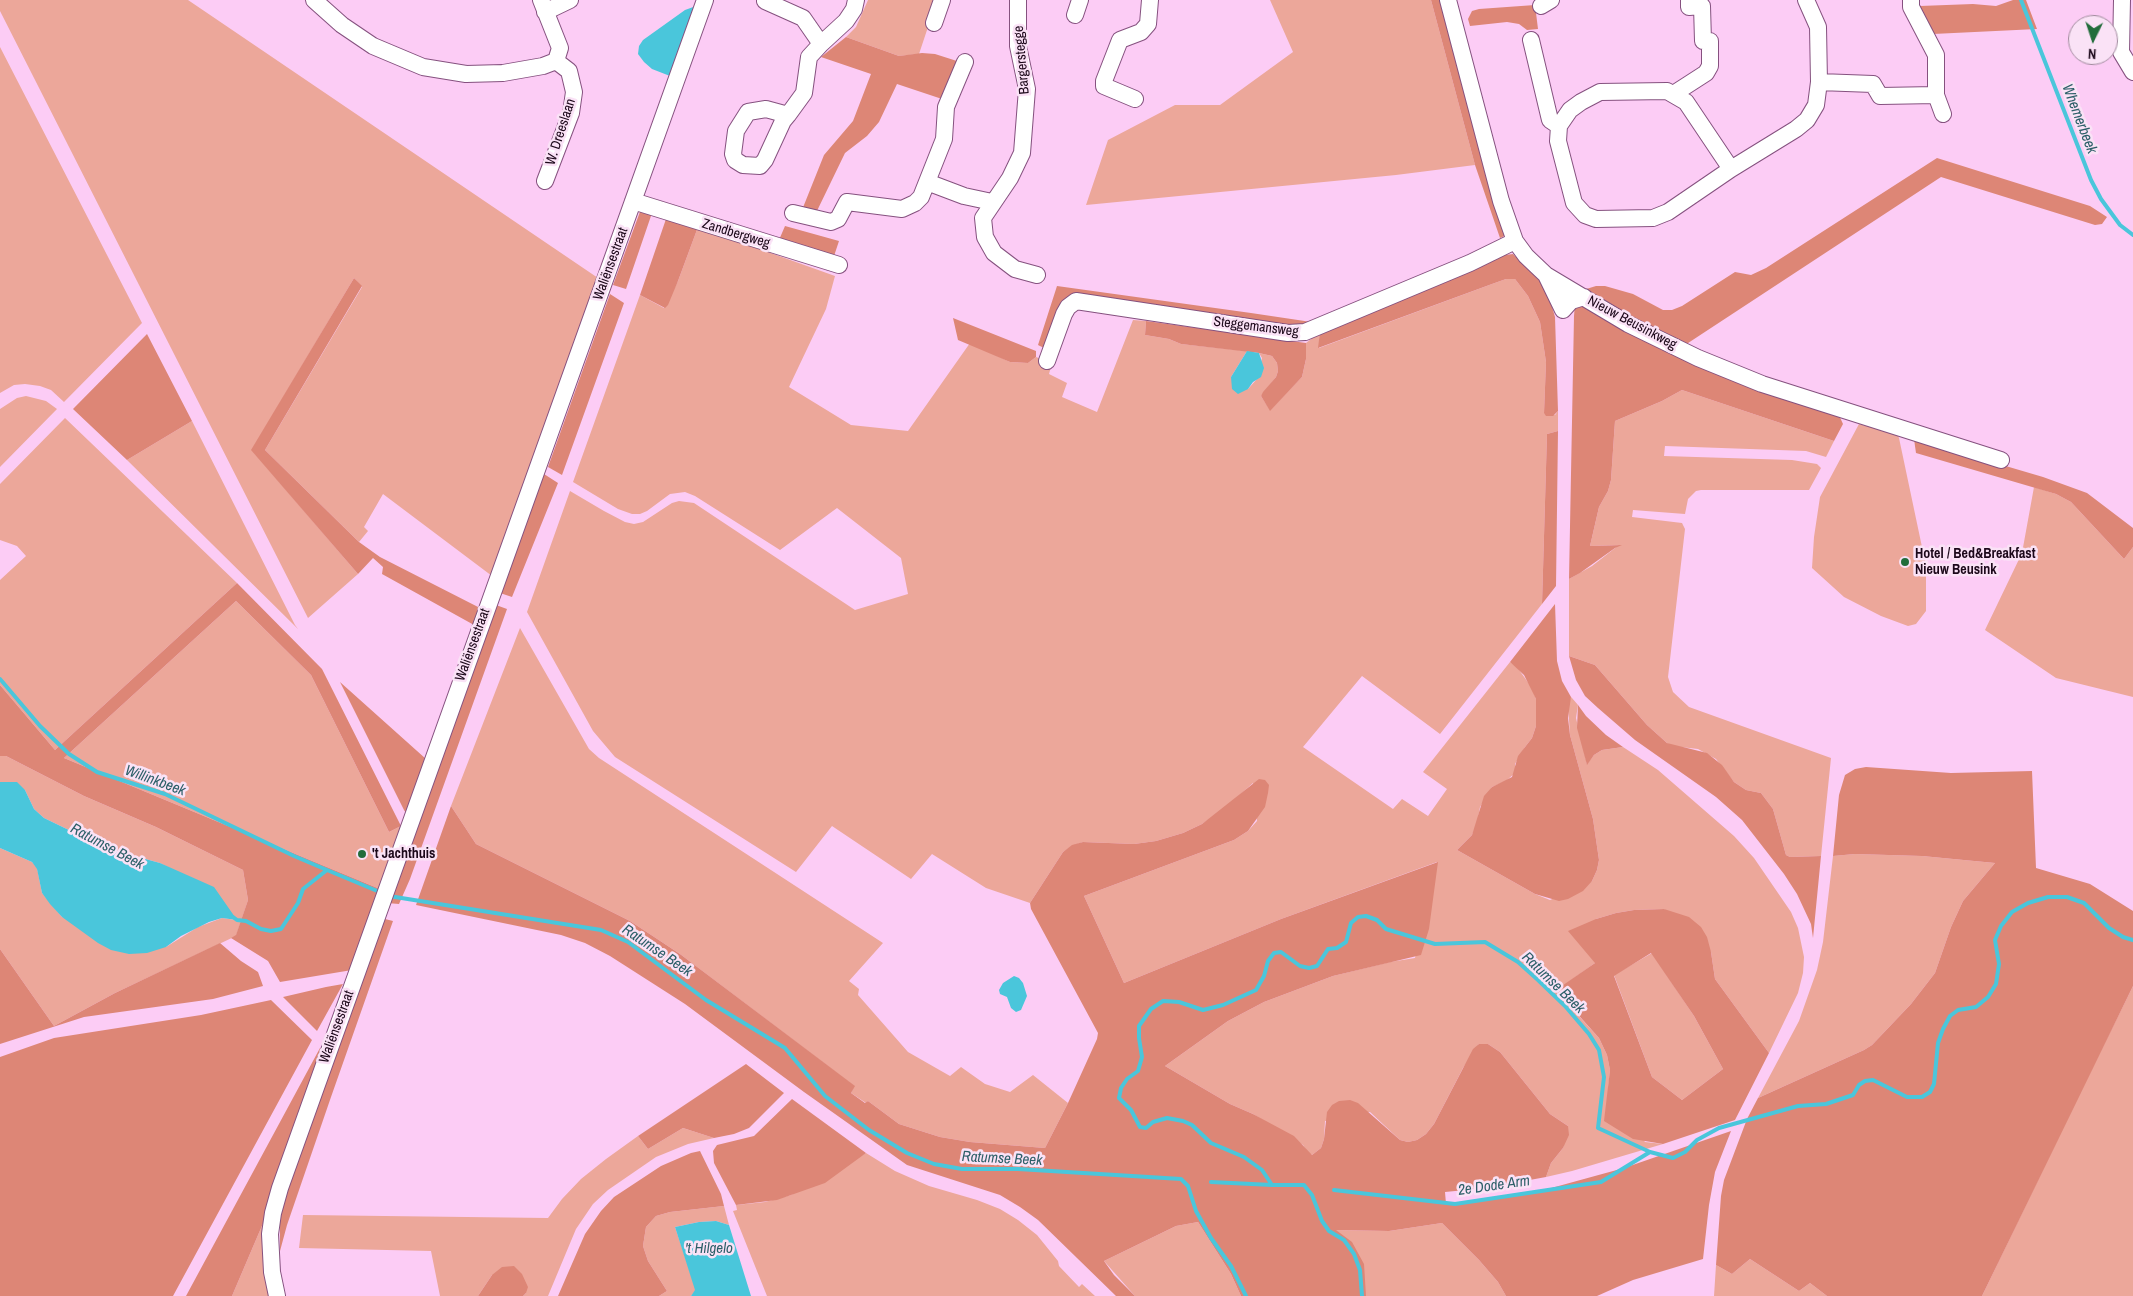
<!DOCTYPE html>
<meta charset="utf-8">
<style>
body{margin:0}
#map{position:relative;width:2133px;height:1296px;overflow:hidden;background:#fcccf5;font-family:"Archivo Narrow",sans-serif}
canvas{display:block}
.north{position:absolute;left:2068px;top:15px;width:50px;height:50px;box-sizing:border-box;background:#fae2f6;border:1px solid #a18b9e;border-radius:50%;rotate:184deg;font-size:14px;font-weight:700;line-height:20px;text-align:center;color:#1c081a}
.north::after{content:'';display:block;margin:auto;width:18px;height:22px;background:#226d3b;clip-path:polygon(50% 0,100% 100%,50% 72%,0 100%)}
</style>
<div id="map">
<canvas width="2133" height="1296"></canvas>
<div class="north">N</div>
</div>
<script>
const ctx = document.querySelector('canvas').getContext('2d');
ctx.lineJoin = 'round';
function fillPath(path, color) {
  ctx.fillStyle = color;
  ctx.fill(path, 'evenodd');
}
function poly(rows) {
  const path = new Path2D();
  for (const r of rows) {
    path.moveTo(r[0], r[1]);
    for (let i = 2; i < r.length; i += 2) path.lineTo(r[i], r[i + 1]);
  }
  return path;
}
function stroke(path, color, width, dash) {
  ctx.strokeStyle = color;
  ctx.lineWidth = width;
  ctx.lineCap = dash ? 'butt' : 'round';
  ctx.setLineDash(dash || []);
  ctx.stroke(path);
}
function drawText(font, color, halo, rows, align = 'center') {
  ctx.font = font + ' "Archivo Narrow",sans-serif';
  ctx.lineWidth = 5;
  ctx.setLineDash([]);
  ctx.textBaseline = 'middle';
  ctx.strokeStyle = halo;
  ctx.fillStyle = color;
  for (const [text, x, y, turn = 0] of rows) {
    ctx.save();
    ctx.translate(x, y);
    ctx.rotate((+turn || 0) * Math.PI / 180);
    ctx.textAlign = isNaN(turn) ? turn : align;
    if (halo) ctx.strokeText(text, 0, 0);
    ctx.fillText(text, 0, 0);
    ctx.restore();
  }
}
const green = poly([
 [0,0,188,0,598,278,492,576,383,494,364,527,368,531,359,542,265,450,362,287,354,278,252,450,358,574,308,618,0,11],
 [868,0,937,0,919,54,899,56,846,37,856,27],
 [1270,0,1431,0,1475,165,1396,175,1086,205,1108,140,1175,105,1220,105,1293,52],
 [0,47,142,323,64,402,51,390,40,386,25,384,14,385,0,393],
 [698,227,835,276,826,309,789,387,851,425,908,431,970,343,1010,362,1028,363,1036,357,1052,363,1049,374,1067,383,1062,397,1097,412,1133,320,1146,321,1145,335,1169,339,1181,344,1247,351,1231,377,1248,389,1257,379,1262,358,1259,353,1272,356,1277,363,1278,371,1276,377,1261,396,1270,410,1302,377,1306,359,1306,343,1320,332,1319,348,1492,284,1506,279,1515,279,1528,296,1540,322,1546,362,1544,413,1555,415,1558,411,1558,431,1547,434,1542,604,1440,734,1362,676,1303,747,1393,809,1402,799,1428,816,1447,789,1423,772,1510,662,1517,667,1532,688,1536,699,1536,726,1532,738,1525,747,1515,764,1515,773,1506,781,1492,787,1480,807,1477,823,1472,835,1457,850,1535,894,1550,900,1592,881,1597,870,1599,860,1593,819,1570,735,1568,705,1571,697,1572,698,1578,705,1576,718,1587,764,1594,755,1602,750,1623,747,1658,770,1734,836,1754,858,1791,912,1798,928,1804,957,1803,973,1798,993,1769,1053,1715,979,1711,952,1664,909,1634,910,1616,913,1596,919,1595,963,1556,991,1599,1038,1607,1055,1610,1070,1608,1090,1645,1142,1663,1144,1572,1171,1546,1177,1551,1163,1563,1148,1568,1126,1550,1114,1500,1052,1488,1044,1479,1044,1463,1068,1434,1124,1426,1134,1417,1140,1408,1142,1400,1140,1370,1112,1325,1121,1324,1139,1321,1148,1312,1155,1308,1153,1303,1145,1253,1114,1230,1104,1165,1066,1228,1021,1264,1002,1333,976,1390,962,1415,958,1437,862,1281,919,1124,983,1084,896,1234,840,1248,831,1257,821,1253,783,1224,809,1202,824,1183,833,1156,841,1134,844,1083,842,1072,846,1063,852,1030,903,986,888,932,854,911,879,832,826,796,872,615,757,593,731,527,612,570,491,604,511,625,522,634,524,643,522,672,503,679,501,694,503,855,610,908,594,901,558,837,508,780,550,695,496,685,492,670,494,647,511,640,514,632,514,618,509,573,482,640,295,664,308,678,281],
 [1682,390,1834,441,1826,457,1806,451,1665,446,1664,456,1792,460,1817,464,1821,468,1809,490,1701,490,1696,491,1688,499,1685,514,1633,510,1632,517,1682,523,1685,529,1668,677,1673,692,1689,707,1831,758,1821,856,1790,857,1786,855,1773,809,1761,793,1746,790,1734,782,1716,759,1698,749,1672,746,1667,743,1647,725,1595,665,1569,656,1569,579,1592,566,1619,545,1590,546,1599,507,1608,491,1611,480,1615,421,1662,401],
 [26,396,46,401,57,409,0,467,0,409,17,398],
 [65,418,237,583,55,750,0,685,0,580,26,556,17,546,0,540,0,484],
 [192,421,295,625,298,629,127,460],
 [1859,424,1897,434,1899,438,1926,566,1926,611,1916,624,1908,626,1881,616,1844,597,1812,568,1814,537,1820,497],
 [2034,487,2056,494,2071,502,2124,559,2133,547,2133,697,2056,678,1985,630,2022,553],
 [236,601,311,675,389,832,401,826,380,889,64,758],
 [520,628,589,749,599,758,883,943,849,981,859,989,858,995,908,1052,950,1076,961,1067,985,1084,1010,1092,1033,1075,1068,1103,1045,1148,970,1142,940,1137,899,1124,868,1101,866,1103,851,1093,854,1086,680,954,630,921,476,844,451,806],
 [0,756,6,756,84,796,156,827,243,870,248,900,236,936,115,993,54,1026,0,949,0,848,32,862,37,868,42,893,62,917,166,947,198,927,222,918,236,920,177,872,160,863,94,845,75,833,44,818,34,809,25,790,0,782],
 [1855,854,1922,856,1995,863,1963,901,1951,927,1935,973,1911,1004,1872,1045,1864,1050,1758,1098,1799,1021,1817,970,1823,942,1833,856],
 [1652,953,1694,1016,1723,1069,1682,1100,1652,1077,1614,975],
 [2133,986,2133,1296,1982,1296,2078,1097],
 [683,1128,714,1138,688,1144,656,1157,608,1190,593,1204,576,1229,548,1296,523,1296,526,1293,492,1275,478,1296,440,1296,431,1251,299,1248,303,1215,548,1218,562,1199,581,1179,606,1159,638,1136,648,1149],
 [866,1153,895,1171,929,1186,977,1200,1000,1209,1018,1220,1037,1235,1058,1261,1059,1266,1079,1287,1082,1284,1095,1296,767,1296,733,1211,737,1210,736,1205,765,1202,791,1195],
 [724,1206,729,1225,716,1221,699,1222,675,1227,696,1290,691,1296,659,1296,667,1291,648,1261,643,1246,646,1227,656,1216,670,1212],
 [270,1207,274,1296,232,1296],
 [1198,1222,1231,1274,1241,1296,1135,1296,1104,1261,1176,1226],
 [1442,1223,1479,1260,1498,1282,1506,1296,1366,1296,1335,1230,1389,1231],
 [1750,1259,1799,1291,1810,1283,1827,1296,1714,1296,1716,1265,1732,1274]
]);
const forest = poly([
 [1431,0,1443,0,1509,234,1500,238,1475,165],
 [2013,0,2026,0,2037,29,1933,34,1920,11,1920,6,1973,4,1996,6],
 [1535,5,1538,29,1527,30,1519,24,1507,22,1470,26,1468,19,1472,11,1479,9],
 [846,37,899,56,922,53,935,54,960,62,945,100,897,84,879,122,867,136,845,153,815,215,802,210,824,155,853,121,871,74,821,57],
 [1937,158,2090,206,2107,217,2102,224,2095,225,1941,177,1682,347,1583,290,1596,286,1605,286,1633,294,1663,310,1672,310,1682,306,1735,272,1751,275,1766,268],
 [641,209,652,213,626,289,613,285],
 [666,219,698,227,678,281,668,305,665,308,640,295],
 [785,226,839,241,834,256,779,240],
 [1513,254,1546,286,1555,317,1558,411,1553,416,1546,416,1544,413,1546,362,1540,322,1528,296,1515,279,1506,279,1492,284,1318,348,1320,332,1505,255],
 [354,278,362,286,265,450,359,542,380,557,480,608,474,625,382,574,383,567,373,558,358,574,251,450],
 [1057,286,1251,313,1318,323,1300,332,1076,301,1050,351,1038,345],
 [610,294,624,303,562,475,548,467],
 [1580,302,1697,366,1838,413,1843,424,1834,441,1682,390,1662,401,1615,421,1611,480,1608,491,1599,507,1590,546,1622,545,1615,548,1580,573,1569,579,1574,316,1575,304],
 [953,318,1036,351,1036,357,1028,363,1010,362,958,340],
 [1146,321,1306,343,1306,359,1302,377,1270,411,1261,396,1263,392,1276,377,1278,371,1277,363,1272,356,1259,353,1181,344,1169,339,1145,335],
 [147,334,192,421,127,460,73,409],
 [1558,431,1556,586,1542,604,1547,434],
 [1914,439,2043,477,2087,493,2133,528,2133,547,2124,559,2071,502,2056,494,1916,453],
 [544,474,558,483,512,597,500,593],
 [237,583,322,669,401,826,389,832,311,675,236,601,64,758,380,889,352,970,280,982,268,961,231,938,236,935,248,900,243,870,156,827,84,796,6,756,0,756,0,685,55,750],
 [1555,604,1557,661,1562,681,1571,697,1568,718,1570,735,1593,819,1599,860,1597,870,1592,881,1583,891,1568,899,1559,901,1535,894,1457,850,1472,835,1484,796,1492,787,1512,777,1518,756,1532,738,1536,726,1536,699,1524,675,1510,662],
 [496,605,507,609,410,879,399,904,387,903],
 [1569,656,1595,665,1647,725,1667,743,1707,753,1722,765,1734,782,1746,790,1761,793,1773,809,1786,855,1790,857,1821,856,1813,938,1811,924,1797,894,1784,874,1742,820,1716,797,1635,740,1598,708,1585,696,1576,680],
 [340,682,426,759,406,813,404,810],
 [1578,705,1586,716,1606,735,1623,747,1602,750,1594,755,1587,765,1577,728],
 [1866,767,1951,773,2032,771,2036,868,2090,884,2133,911,2133,986,1982,1296,1827,1296,1810,1283,1799,1291,1750,1259,1732,1274,1716,1265,1721,1196,1724,1180,1747,1119,1758,1098,1864,1050,1872,1045,1911,1004,1935,973,1951,927,1963,901,1995,863,1922,856,1855,854,1833,856,1839,795,1845,775,1855,769],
 [1259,779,1265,780,1269,785,1268,793,1265,807,1248,831,1234,840,1084,896,1124,983,1281,919,1438,862,1429,929,1421,955,1333,976,1264,1002,1228,1021,1165,1066,1230,1104,1253,1114,1294,1136,1312,1155,1321,1148,1324,1139,1327,1112,1332,1105,1339,1101,1350,1100,1358,1103,1400,1140,1408,1142,1417,1140,1426,1134,1434,1124,1473,1049,1479,1044,1488,1044,1500,1052,1550,1114,1568,1126,1569,1135,1563,1148,1551,1163,1546,1177,1486,1188,1445,1192,1446,1204,1479,1201,1544,1190,1624,1168,1731,1131,1715,1172,1709,1205,1703,1259,1633,1280,1597,1296,1506,1296,1498,1282,1479,1260,1442,1223,1389,1231,1336,1230,1352,1242,1364,1264,1366,1296,1241,1296,1231,1274,1198,1222,1176,1226,1104,1261,1114,1275,1135,1296,1116,1296,1038,1220,1020,1207,1000,1195,907,1165,804,1092,685,1004,610,956,585,943,561,935,416,905,451,806,476,844,630,921,680,954,855,1086,851,1093,865,1103,868,1101,899,1124,940,1137,970,1142,1045,1148,1068,1103,1097,1039,1098,1033,1031,909,1030,903,1063,852,1072,845,1083,842,1134,844,1156,841,1183,833,1202,824],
 [1664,909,1689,917,1701,927,1707,937,1711,952,1715,979,1769,1053,1735,1120,1663,1144,1633,1139,1604,1121,1610,1070,1607,1055,1599,1038,1556,990,1595,963,1568,931,1596,919,1616,913,1634,910],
 [1651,953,1694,1016,1723,1069,1682,1100,1652,1077,1614,976],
 [381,918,393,921,331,1097,287,1225,280,1251,280,1214,285,1194],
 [220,943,241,961,258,972,263,986,213,999,84,1017,0,1044,0,949,54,1026,115,993],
 [343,984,317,1031,283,997,326,987],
 [271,1000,312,1040,173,1296,0,1296,0,1057,54,1038,201,1015],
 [320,1048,324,1051,270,1207,232,1296,186,1296],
 [746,1064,784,1093,749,1128,734,1134,714,1138,683,1128,648,1149,638,1136],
 [792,1099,866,1153,825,1183,777,1200,736,1205,714,1163,713,1151,717,1145,754,1136],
 [700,1151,721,1194,724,1206,670,1212,656,1216,646,1227,643,1246,648,1261,667,1291,659,1296,558,1296,585,1234,601,1211,614,1197,661,1166,691,1153],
 [514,1266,522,1274,528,1287,526,1293,523,1296,478,1296,492,1275,502,1267]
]);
const water = poly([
 [696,6,670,76,652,69,644,62,638,54,639,46,643,40,685,10],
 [1247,351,1259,353,1264,368,1261,377,1253,382,1248,389,1238,394,1232,389,1231,377],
 [0,782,17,782,25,790,34,809,44,818,75,833,94,845,160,863,214,887,237,920,222,918,209,922,181,936,166,947,147,953,129,954,111,950,98,943,62,917,50,904,42,893,37,869,32,862,0,848],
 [1014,976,1019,978,1023,983,1027,996,1021,1010,1016,1012,1011,1008,1007,997,1000,994,999,990,1003,983],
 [716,1221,729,1225,751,1296,691,1296,695,1290,675,1227,699,1222]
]);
const stream = poly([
 [2021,0,2091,180,2101,199,2120,225,2133,235],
 [0,679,40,726,69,754,97,772,165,794,294,856,327,870],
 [389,896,601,930,628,942,706,1000,785,1048,825,1096,869,1130,907,1153,934,1164,962,1169,1018,1169,1181,1179,1188,1186,1196,1211,1211,1238,1231,1266,1246,1296],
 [233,917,237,920,246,921,261,929,271,931,281,929,298,903,303,889,327,870,382,893],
 [1211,1182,1272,1185],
 [1334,1190,1455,1204,1601,1182,1650,1152],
 [1362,1296,1360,1270,1354,1254,1344,1240,1329,1231,1322,1221,1312,1195,1304,1185,1272,1185,1262,1170,1244,1157,1211,1143,1192,1125,1183,1121,1167,1118,1153,1122,1146,1128,1140,1127,1131,1110,1119,1098,1121,1088,1127,1079,1138,1071,1142,1057,1139,1038,1139,1026,1151,1009,1163,1001,1179,1002,1203,1010,1223,1005,1256,990,1264,976,1268,961,1274,953,1281,952,1300,966,1309,968,1317,966,1328,949,1337,948,1346,942,1351,923,1358,917,1366,916,1377,920,1386,929,1435,944,1485,942,1518,962,1538,980,1565,1006,1589,1034,1599,1050,1604,1077,1598,1128,1650,1152,1673,1158,1685,1152,1697,1140,1719,1128,1798,1106,1826,1104,1853,1095,1859,1085,1865,1081,1873,1080,1907,1097,1922,1097,1930,1092,1934,1084,1938,1043,1943,1029,1950,1016,1958,1010,1976,1007,1988,997,1996,984,1999,964,1995,940,2001,926,2012,912,2028,903,2048,897,2067,897,2084,903,2109,928,2123,937,2133,940]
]);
const minor = poly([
 [314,0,342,25,373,46,423,67,466,74,503,73,543,66,556,61,560,48,541,0],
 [1018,0,1018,46,1027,89,1022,153,1010,178,983,218,985,237,994,253,1015,269,1037,275],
 [1448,0,1501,201,1515,241,1526,256,1546,275,1628,324,1698,358,1762,384,2001,460],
 [1911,0,1911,7,1936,55,1936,95,1943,114],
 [2122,0,2121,52,2133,72],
 [765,1,803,18,821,44,846,21,854,9,856,0],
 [1541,6,1551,0],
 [545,12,570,0],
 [1075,15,1080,0],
 [934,23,942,0],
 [1531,40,1550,120,1559,126],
 [1819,82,1873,84,1880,96,1936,95],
 [1667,91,1686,102,1731,169,1668,212,1653,218,1596,219,1585,215,1574,203,1558,141,1559,126,1570,110,1581,102,1600,92,1667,91],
 [1675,93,1706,73,1710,66,1710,41,1703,41,1702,6,1689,7,1689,0],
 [1135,99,1104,86,1104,81,1120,40,1141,32,1148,24,1150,0],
 [788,115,766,109,748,112,736,131,733,154,735,160,743,165,760,166,765,160,783,121,788,115,804,93,809,57,821,44],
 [1731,169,1796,129,1807,120,1816,105,1819,82,1818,27,1806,0],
 [545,181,571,113,574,92,569,71,556,61],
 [927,182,964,196,992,202],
 [633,201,839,265],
 [793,213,831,222,838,219,847,202,902,209,915,203,921,197,944,139,946,107,965,62],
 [1546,275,1563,310,1571,301,1584,297],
 [1047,361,1064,314,1068,307,1076,301,1288,333,1305,332,1470,263,1515,241],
 [277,1296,272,1272,270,1234,273,1213,280,1188,705,0]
]);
const markers = [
 [1905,562,5,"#226d3b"],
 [362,854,5,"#226d3b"]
];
const streetNames = [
 ["Bargerstegge",1022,60,-95],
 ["W. Dreeslaan",561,132,-72],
 ["Zandbergweg",736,234,17],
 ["Waliënsestraat",611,264,-70],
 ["Nieuw Beusinkweg",1632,323,28],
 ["Steggemansweg",1256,327,7],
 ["Waliënsestraat",473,645,-70],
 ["Waliënsestraat",337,1027,-70]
];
const poiNames = [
 ["Hotel / Bed&Breakfast",1915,554],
 ["Nieuw Beusink",1915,570],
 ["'t Jachthuis",372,854]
];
const waterNames = [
 ["Whemerbeek",2079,119,69],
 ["Willinkbeek",155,781,20],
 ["Ratumse Beek",107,847,28],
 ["Ratumse Beek",657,951,34],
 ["Ratumse Beek",1553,983,44],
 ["Ratumse Beek",1002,1159,3],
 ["2e Dode Arm",1494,1186,-8],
 ["'t Hilgelo",709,1249]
];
fillPath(green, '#eca79a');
fillPath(forest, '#dd8676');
fillPath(water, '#4ac6db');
stroke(stream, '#4ac6db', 4);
stroke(minor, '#85517f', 18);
stroke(minor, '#fff', 16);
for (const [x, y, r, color] of markers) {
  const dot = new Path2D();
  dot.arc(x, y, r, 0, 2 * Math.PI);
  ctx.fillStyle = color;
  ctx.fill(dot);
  stroke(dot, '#fae2f6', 2);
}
drawText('14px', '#1c081a', '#fae2f6', streetNames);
drawText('bold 14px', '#1c081a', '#fae2f6', poiNames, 'left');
drawText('italic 15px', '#2c5f68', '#fae2f6', waterNames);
</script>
